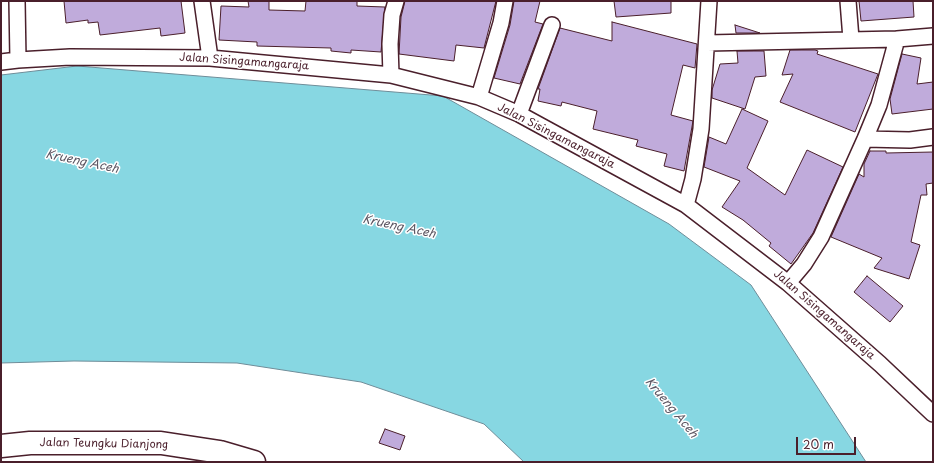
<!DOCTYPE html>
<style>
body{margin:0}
#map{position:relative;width:934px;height:463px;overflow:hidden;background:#fff;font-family:"Playpen Sans",sans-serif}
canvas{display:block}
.frame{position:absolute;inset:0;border:2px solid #4a1f2b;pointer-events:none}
.scale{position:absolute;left:796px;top:437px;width:60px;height:18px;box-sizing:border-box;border:2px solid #4a1f2b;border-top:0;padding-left:5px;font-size:12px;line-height:14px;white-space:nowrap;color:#4a1f2b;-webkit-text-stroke:3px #fff;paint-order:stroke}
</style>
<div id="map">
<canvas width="934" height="463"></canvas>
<div class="frame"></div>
<div class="scale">20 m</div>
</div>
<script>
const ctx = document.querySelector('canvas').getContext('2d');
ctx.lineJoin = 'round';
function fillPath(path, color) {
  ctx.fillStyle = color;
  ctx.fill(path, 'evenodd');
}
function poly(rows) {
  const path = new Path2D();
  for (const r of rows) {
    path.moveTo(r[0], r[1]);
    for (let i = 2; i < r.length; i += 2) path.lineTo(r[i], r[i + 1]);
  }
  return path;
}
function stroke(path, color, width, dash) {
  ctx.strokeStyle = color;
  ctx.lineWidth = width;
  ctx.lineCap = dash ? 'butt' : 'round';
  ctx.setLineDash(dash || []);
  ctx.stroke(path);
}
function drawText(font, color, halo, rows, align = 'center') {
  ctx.font = font + ' "Playpen Sans",sans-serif';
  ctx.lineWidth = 3;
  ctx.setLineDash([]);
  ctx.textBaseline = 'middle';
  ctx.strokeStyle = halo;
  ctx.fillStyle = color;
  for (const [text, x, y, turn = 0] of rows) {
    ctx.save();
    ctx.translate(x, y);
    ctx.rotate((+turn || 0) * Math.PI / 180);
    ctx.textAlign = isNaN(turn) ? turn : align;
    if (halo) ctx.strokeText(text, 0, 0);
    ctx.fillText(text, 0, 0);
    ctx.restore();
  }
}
const water = poly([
 [77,66,443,96,669,224,751,285,866,462,524,462,484,424,361,382,237,363,74,361,1,363,1,75,77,66]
]);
const building = poly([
 [64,1,181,1,185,33,161,36,160,28,100,35,98,22,88,23,88,20,66,23,64,1],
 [248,1,269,1,269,10,305,11,306,1,357,1,357,6,385,7,381,52,351,50,351,53,331,51,331,48,257,46,257,42,219,40,221,6,249,7,248,1],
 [405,1,496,1,484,48,456,45,454,61,399,54,401,17,405,1],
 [514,1,540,1,535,22,543,24,520,84,494,78,510,25,514,1],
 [614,1,671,1,671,13,616,17,614,1],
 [859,1,913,1,914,17,861,21,859,1],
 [612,22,697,44,695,68,683,65,671,115,693,121,684,171,664,166,667,154,636,146,638,140,593,129,597,111,562,102,561,106,538,101,540,89,538,89,560,28,612,41,612,22],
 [735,25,760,33,736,33,735,25],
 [790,50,815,50,818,51,817,54,878,74,855,132,780,102,793,74,782,75,790,50],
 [737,51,764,51,766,76,755,77,745,109,712,98,712,90,720,64,738,63,737,51],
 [902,54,921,58,917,84,933,82,933,109,892,114,890,99,902,54],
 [742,109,768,121,747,168,785,195,807,150,843,167,813,233,791,264,769,246,771,243,743,220,722,207,740,181,704,167,709,137,726,144,742,109],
 [870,151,886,151,886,153,933,152,933,183,926,184,927,195,921,195,911,242,920,245,909,279,874,268,882,258,831,237,859,174,864,177,864,164,870,151],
 [867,276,903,306,890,322,854,292,867,276],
 [385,429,405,436,400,450,379,443,385,429]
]);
const street = poly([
 [17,1,18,60],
 [202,1,210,58],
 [848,1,851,39],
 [707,43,897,39],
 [1,62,18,60,70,57,210,58,391,75,479,97,519,114,686,205,788,283,880,364,933,414],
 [391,75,390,44,392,15,396,1],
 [479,97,501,23,505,1],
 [519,114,552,25],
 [865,139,910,140,933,137],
 [686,205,693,179,701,129,709,1],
 [788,283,804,264,821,237,865,139,879,105,897,39,933,36]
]);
const secondary = poly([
 [1,446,30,443,161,443,220,452,254,462]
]);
const streetNames = [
 ["Jalan Sisingamangaraja",244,62,4],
 ["Jalan Sisingamangaraja",556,136,27],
 ["Jalan Sisingamangaraja",824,315,41],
 ["Jalan Teungku Dianjong",104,444,1]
];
const waterNames = [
 ["Krueng Aceh",82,162,12],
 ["Krueng Aceh",399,227,12],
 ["Krueng Aceh",671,408,50]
];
fillPath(water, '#87d7e2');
stroke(water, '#6f8d99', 1);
fillPath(building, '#c0abdb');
stroke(building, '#4a1f2b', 1);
stroke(street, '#4a1f2b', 18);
stroke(secondary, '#4a1f2b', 25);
stroke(street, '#fff', 15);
stroke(secondary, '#fff', 22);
drawText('11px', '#4a1f2b', '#fff', streetNames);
drawText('italic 12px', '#5c5662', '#fff', waterNames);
</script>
